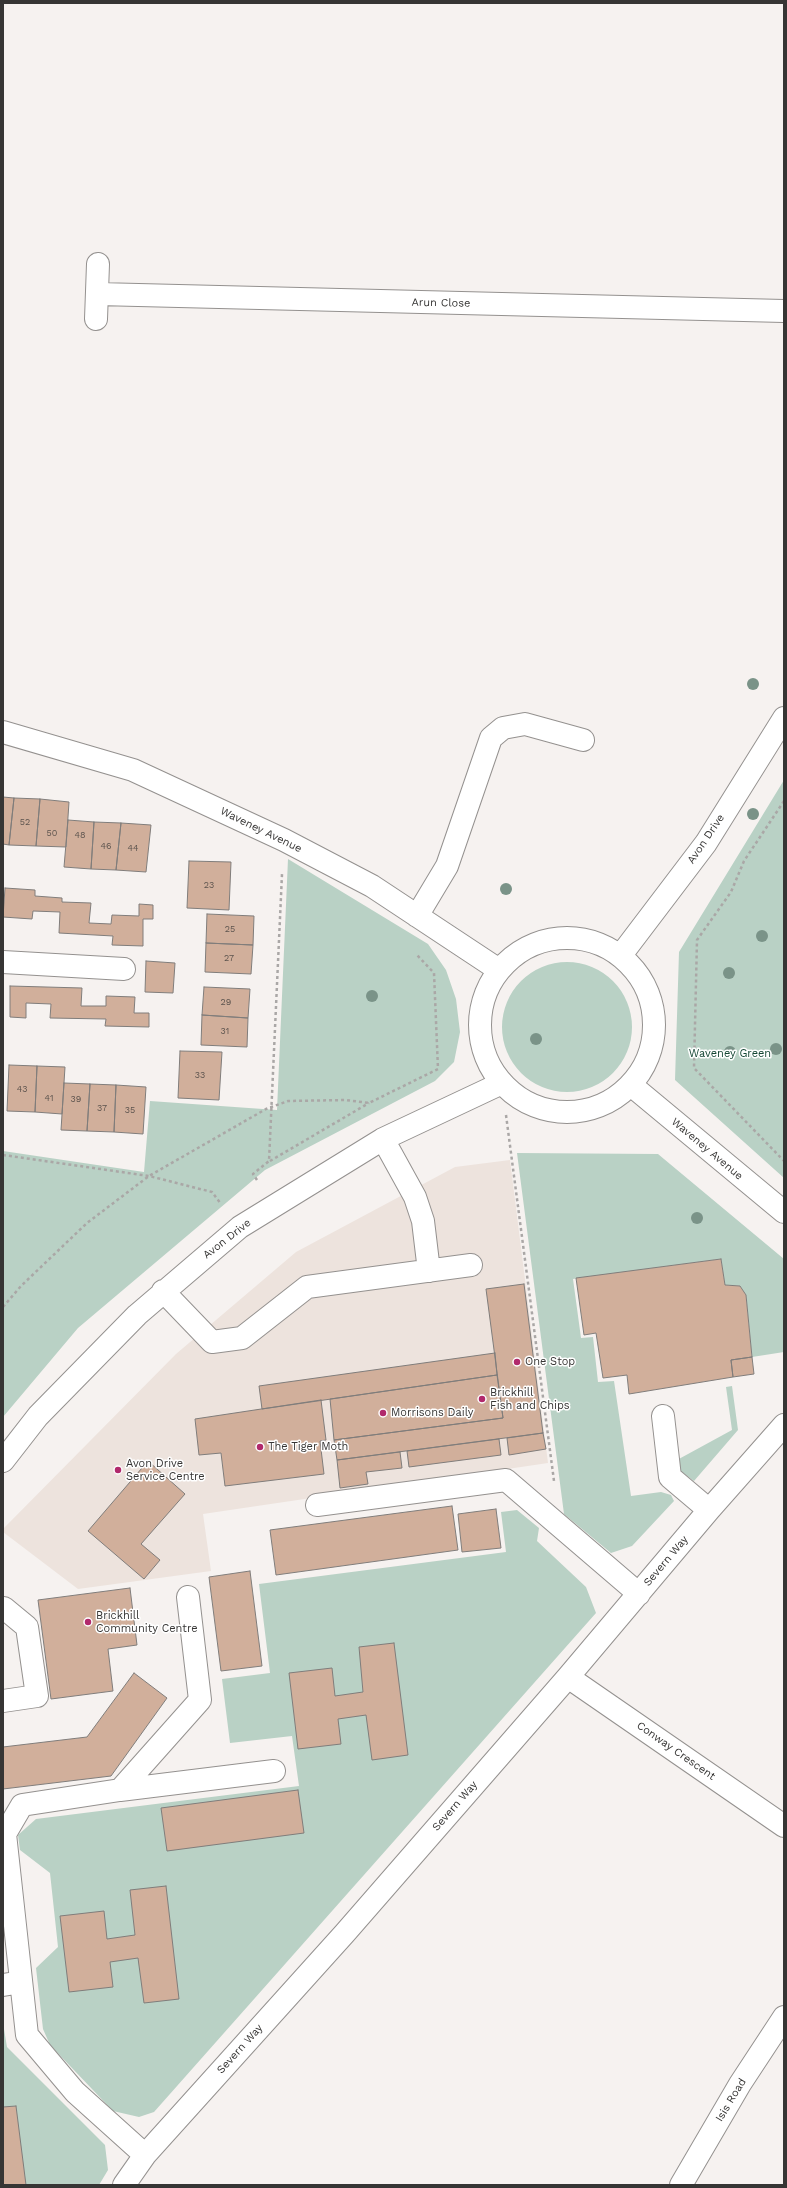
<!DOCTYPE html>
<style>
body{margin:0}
#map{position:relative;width:787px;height:2188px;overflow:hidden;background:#f6f2f0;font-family:"Work Sans",sans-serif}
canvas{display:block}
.frame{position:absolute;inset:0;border:4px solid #363534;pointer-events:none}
</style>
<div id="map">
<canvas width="787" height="2188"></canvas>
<div class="frame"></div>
</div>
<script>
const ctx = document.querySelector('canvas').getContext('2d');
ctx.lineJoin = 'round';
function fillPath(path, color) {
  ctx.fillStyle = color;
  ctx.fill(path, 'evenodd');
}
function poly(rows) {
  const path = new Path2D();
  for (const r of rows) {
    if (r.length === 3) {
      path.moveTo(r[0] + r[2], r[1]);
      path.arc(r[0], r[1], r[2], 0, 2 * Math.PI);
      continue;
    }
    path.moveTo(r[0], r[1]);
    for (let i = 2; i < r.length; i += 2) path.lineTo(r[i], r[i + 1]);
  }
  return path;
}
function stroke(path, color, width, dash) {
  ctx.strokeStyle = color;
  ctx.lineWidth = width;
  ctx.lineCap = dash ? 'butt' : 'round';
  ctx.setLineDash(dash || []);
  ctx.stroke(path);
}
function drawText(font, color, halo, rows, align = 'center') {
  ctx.font = font + ' "Work Sans",sans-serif';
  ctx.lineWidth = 3;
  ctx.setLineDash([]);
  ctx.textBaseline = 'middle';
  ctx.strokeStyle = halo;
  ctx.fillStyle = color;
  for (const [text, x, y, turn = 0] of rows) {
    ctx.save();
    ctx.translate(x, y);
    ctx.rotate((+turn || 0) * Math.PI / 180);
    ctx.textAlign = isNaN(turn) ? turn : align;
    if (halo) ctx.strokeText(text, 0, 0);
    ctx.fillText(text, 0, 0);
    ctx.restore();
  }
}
const built = poly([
 [510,1160,548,1463,203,1514,211,1571,78,1589,3,1532,3,1529,176,1354,296,1252,455,1167]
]);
const green = poly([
 [784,780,784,1178,675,1080,679,952],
 [288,859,428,944,446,970,456,999,460,1032,454,1062,435,1081,265,1170,78,1328,3,1417,3,1151,144,1172,150,1101,277,1110],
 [567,1027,65],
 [517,1153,658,1154,784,1259,784,1352,752,1357,746,1295,740,1286,725,1285,721,1259,573,1279,581,1338,593,1337,598,1382,614,1381,631,1496,661,1492,671,1495,674,1501,632,1546,611,1553,564,1514],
 [732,1386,738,1430,694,1481,679,1470,677,1460,732,1430,726,1387],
 [517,1510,539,1528,537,1541,586,1587,596,1613,154,2112,139,2117,113,2111,50,2045,43,2029,36,1968,58,1947,50,1873,20,1850,18,1835,36,1819,299,1786,292,1736,230,1743,222,1679,270,1673,259,1584,506,1552,501,1512],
 [3,2023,7,2047,105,2145,108,2170,99,2185,3,2185]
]);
const building = poly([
 [3,797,14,798,9,845,3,844,3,797],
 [14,798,40,799,36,846,9,845,14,798],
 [40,799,69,802,66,847,36,846,40,799],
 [68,820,94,822,91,869,64,867,68,820],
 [94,822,121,823,116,870,91,869,94,822],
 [121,823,151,825,146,872,116,870,121,823],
 [189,861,231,862,229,910,187,908,189,861],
 [5,888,35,890,35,896,62,898,62,902,91,903,89,923,111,924,112,915,139,916,139,904,153,905,153,919,143,919,143,946,112,945,113,936,59,933,60,912,33,911,32,919,3,917,5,888],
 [207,914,254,916,253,945,206,943,207,914],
 [206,943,253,945,251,974,205,972,206,943],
 [146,961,175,963,173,993,145,992,146,961],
 [10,986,82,988,81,1006,106,1006,106,996,135,997,134,1013,149,1013,149,1027,105,1026,106,1019,50,1018,51,1004,26,1003,26,1018,10,1017,10,986],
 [204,987,250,989,248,1018,202,1015,204,987],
 [202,1015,248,1018,247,1047,201,1045,202,1015],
 [180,1051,222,1052,219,1100,178,1098,180,1051],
 [9,1065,37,1066,35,1112,7,1111,9,1065],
 [37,1066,65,1067,62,1114,35,1112,37,1066],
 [64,1083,90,1084,87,1131,61,1130,64,1083],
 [90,1084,116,1085,114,1132,87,1131,90,1084],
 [116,1085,146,1087,143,1134,114,1132,116,1085],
 [721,1259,725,1285,740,1286,746,1295,752,1357,731,1360,733,1377,629,1394,627,1375,603,1378,596,1333,584,1335,576,1278,721,1259],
 [524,1284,543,1433,337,1460,334,1440,503,1418,486,1289,524,1284],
 [495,1353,497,1375,262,1409,259,1386,495,1353],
 [752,1357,754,1374,733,1377,731,1360,752,1357],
 [497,1375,503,1418,334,1440,330,1399,497,1375],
 [321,1400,326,1440,320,1441,324,1474,225,1486,221,1453,199,1455,195,1419,321,1400],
 [543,1433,546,1449,509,1455,507,1438,543,1433],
 [499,1439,501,1455,409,1467,407,1451,499,1439],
 [400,1452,402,1468,366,1472,368,1484,340,1488,337,1460,400,1452],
 [148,1461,185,1494,141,1544,160,1560,144,1579,88,1531,148,1461],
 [452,1506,458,1550,276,1575,270,1530,452,1506],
 [496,1509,501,1548,462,1552,458,1514,496,1509],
 [250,1571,262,1666,221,1671,209,1577,250,1571],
 [130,1588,137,1645,108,1649,113,1691,51,1699,38,1600,130,1588],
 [394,1643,408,1755,372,1760,366,1715,338,1719,341,1744,298,1749,289,1673,332,1668,335,1696,363,1692,359,1647,394,1643],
 [134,1673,167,1698,111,1776,3,1789,3,1747,87,1737,134,1673],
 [298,1790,304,1833,167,1851,161,1808,298,1790],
 [166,1886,179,1999,144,2003,138,1958,110,1962,113,1987,69,1992,60,1916,104,1911,107,1939,135,1935,130,1890,166,1886],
 [16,2106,26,2185,3,2185,3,2107,16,2106]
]);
const path = poly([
 [784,801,744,861,731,892,697,940,694,1068,784,1161],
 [506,1115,554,1481],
 [3,1155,149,1176,212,1192,221,1204],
 [270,1161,369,1103],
 [257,1180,253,1174,269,1161,282,874],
 [3,1307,21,1286,87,1223,149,1176,266,1109,288,1101,346,1100,369,1103,438,1069,434,973,417,955]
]);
const minor = poly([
 [98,294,784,311],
 [96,319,98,264],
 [3,732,133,770,284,840,372,886,499,970],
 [417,916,447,866,491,738,503,728,525,724,583,740],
 [567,1025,87],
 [621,955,706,843,784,718],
 [3,962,124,969],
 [631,1085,784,1212],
 [383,1139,415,1197,423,1221,429,1271],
 [163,1291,212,1342,242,1338,307,1287,471,1265],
 [663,1416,670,1477,709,1510],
 [3,1461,38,1416,137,1315,240,1227,383,1139,502,1083],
 [317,1505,506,1480,639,1594],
 [3,1609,4,1608,27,1627,37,1696,3,1701],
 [568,1677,784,1826],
 [120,1790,274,1771],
 [3,1985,21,1982],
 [145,2155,75,2092,27,2035,5,1834,22,1805,120,1790,200,1700,188,1597],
 [124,2185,145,2155,345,1933,568,1677,709,1510,784,1425],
 [681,2185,740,2084,784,2017]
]);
const trees = [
 [753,684],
 [753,814],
 [506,889],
 [762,936],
 [729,973],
 [372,996],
 [536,1039],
 [776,1049],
 [730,1052],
 [697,1218]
];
const markers = [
 [517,1362,4,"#b1296c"],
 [482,1399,4,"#b1296c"],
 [383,1413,4,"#b1296c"],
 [260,1447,4,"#b1296c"],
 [118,1470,4,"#b1296c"],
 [88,1622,4,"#b1296c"]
];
const numberNames = [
 ["52",25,822],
 ["50",52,833],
 ["48",80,835],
 ["46",106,846],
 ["44",133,848],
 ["23",209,885],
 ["25",230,929],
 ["27",229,958],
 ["29",226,1002],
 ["31",225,1031],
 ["33",200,1075],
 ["43",22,1089],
 ["41",49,1098],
 ["39",76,1099],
 ["37",102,1108],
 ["35",130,1110]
];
const streetNames = [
 ["Arun Close",441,303,1],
 ["Waveney Avenue",261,830,26],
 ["Avon Drive",706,839,-56],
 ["Waveney Avenue",707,1149,40],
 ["Avon Drive",227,1239,-38],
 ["Severn Way",666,1561,-50],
 ["Conway Crescent",676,1751,35],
 ["Severn Way",455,1806,-49],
 ["Severn Way",240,2049,-48],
 ["Isis Road",731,2100,-59]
];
const parkNames = [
 ["Waveney Green",730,1054]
];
const poiNames = [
 ["One Stop",525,1362],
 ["Brickhill",490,1393],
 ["Fish and Chips",490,1406],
 ["Morrisons Daily",391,1413],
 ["The Tiger Moth",268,1447],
 ["Avon Drive",126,1464],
 ["Service Centre",126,1477],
 ["Brickhill",96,1616],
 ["Community Centre",96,1629]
];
fillPath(built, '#ede3dd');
fillPath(green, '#b9d1c5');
fillPath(building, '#d1af9b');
stroke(building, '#807d7b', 1);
stroke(minor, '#94918f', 24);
stroke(path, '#aaa7a6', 2.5, [3, 3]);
stroke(minor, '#fff', 22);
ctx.fillStyle = '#7a9388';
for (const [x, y] of trees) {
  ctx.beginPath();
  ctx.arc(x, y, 6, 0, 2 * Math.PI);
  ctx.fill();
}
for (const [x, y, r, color] of markers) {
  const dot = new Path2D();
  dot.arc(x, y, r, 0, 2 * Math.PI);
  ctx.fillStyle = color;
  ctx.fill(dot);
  stroke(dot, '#fff', 1.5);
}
drawText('9px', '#5d544e', null, numberNames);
drawText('11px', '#363534', '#fff', streetNames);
drawText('11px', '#144633', '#fff', parkNames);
drawText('11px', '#363534', '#fff', poiNames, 'left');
</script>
